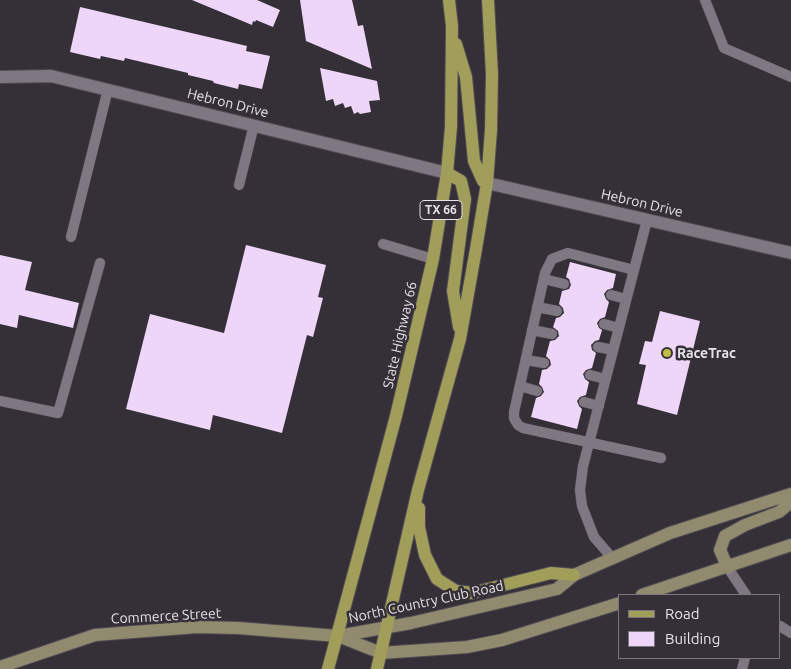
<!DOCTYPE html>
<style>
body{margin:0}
#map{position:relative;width:791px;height:669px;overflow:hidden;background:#352f38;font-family:Ubuntu,sans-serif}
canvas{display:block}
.legend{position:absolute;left:618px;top:594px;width:162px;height:65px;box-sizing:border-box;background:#352f38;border:1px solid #7c777e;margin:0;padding:6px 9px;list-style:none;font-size:15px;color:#e6e2e7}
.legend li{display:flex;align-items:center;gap:10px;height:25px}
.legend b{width:25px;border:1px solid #7c777e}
</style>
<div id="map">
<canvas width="791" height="669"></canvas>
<ul class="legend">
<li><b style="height:6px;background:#a19e5a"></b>Road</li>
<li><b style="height:14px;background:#edd6f7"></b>Building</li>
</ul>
</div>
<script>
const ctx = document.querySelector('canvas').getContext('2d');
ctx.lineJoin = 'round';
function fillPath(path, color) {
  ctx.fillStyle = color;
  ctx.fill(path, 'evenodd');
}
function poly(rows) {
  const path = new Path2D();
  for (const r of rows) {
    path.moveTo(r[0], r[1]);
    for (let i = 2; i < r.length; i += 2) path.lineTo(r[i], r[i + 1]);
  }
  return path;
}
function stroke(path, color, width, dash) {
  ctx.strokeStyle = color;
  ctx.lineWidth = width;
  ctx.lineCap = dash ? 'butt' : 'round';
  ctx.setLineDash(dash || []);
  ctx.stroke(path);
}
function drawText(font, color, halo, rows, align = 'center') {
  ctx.font = font + ' Ubuntu,sans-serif';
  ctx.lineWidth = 5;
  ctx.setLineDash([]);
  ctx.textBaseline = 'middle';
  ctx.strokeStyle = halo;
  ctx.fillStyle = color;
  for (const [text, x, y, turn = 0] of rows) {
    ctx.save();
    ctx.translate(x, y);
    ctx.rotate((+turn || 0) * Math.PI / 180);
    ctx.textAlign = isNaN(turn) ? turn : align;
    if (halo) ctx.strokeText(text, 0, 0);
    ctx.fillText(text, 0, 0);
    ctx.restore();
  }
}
const building = poly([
 [192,0,257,0,280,10,273,27,256,20,255,22,253,21,252,25],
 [300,0,352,0,358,26,363,25,372,69,306,41],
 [80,7,247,46,246,51,270,56,262,89,239,84,238,89,214,83,213,81,188,75,188,73,125,58,124,61,101,56,100,59,70,52],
 [320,68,377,81,380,100,369,101,371,112,360,114,358,112,354,114,351,106,345,108,343,103,335,106,333,99,326,101],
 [246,245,326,265,318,297,323,298,313,337,307,335,282,433,213,415,210,430,126,409,150,314,224,333],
 [0,255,32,262,25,290,79,303,73,328,19,315,17,328,0,324],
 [570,262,616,274,613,288,607,290,604,294,606,299,609,302,605,317,600,319,597,323,599,328,602,330,599,340,595,341,591,345,592,350,596,353,592,368,586,370,583,374,585,379,589,382,586,395,580,397,577,401,579,406,582,409,577,429,531,417,536,398,541,396,544,392,542,387,539,384,542,370,547,369,551,365,550,360,546,356,550,341,555,340,559,336,558,331,553,327,556,318,560,317,564,313,563,308,559,304,562,291,569,289,571,285,569,279,566,277],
 [660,311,700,321,677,415,637,404,646,365,639,364,645,341,652,342]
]);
const lane = poly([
 [705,0,724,48,791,77],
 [239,185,254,125],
 [71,237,108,89],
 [383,244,433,259],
 [634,270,568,253,552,259,545,273,514,412,514,418,518,425,523,428,661,458],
 [544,279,564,284],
 [611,295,626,299],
 [537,307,557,311],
 [604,324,619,328],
 [532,330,552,334],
 [598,347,613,350],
 [526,360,544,363],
 [590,375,605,379],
 [520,386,537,391],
 [0,401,58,413,100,263],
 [584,402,599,406],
 [613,559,594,537,582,506,580,490,583,466,647,220],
 [728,568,746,595],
 [780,626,791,633],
 [742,669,745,658]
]);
const street = poly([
 [0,77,51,76,447,173],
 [487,183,791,253]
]);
const secondary = poly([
 [728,568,720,550,725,536,745,525,779,512,791,502],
 [642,595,791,545],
 [338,636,381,653,467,647,502,640,620,603],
 [0,667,95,635,197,627,238,628,338,636,411,623,557,589,574,575,670,533,791,494]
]);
const primary = poly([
 [456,44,466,77,474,161,483,181,487,183],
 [447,173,461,181,465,199,453,291,459,327],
 [419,508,419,527,425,555,437,579,456,591,472,593,551,573,574,575],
 [328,669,396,416,433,259,447,173,451,127,452,26,449,0],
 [377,669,418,490,460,339,476,249,487,183,491,130,492,74,488,0]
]);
const markers = [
 [667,353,5,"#bebf42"]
];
const shields = [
 [441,210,42]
];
const shieldNames = [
 ["TX 66",441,210]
];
const streetNames = [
 ["Hebron Drive",228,103,14],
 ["Hebron Drive",642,203,13],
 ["State Highway 66",400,335,-77],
 ["North Country Club Road",426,602,-12],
 ["Commerce Street",166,616,-3]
];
const poiNames = [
 ["RaceTrac",677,353]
];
fillPath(building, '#edd6f7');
stroke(lane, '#514c53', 11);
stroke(street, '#514c53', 14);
stroke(secondary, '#514c53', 14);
stroke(primary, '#514c53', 14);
stroke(lane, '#7f7882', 10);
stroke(street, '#7f7882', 12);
stroke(secondary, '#908b6e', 12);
stroke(primary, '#a19e5a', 12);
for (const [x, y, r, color] of markers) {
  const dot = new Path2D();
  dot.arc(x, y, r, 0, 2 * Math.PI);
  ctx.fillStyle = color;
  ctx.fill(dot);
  stroke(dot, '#352f38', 2);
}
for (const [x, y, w] of shields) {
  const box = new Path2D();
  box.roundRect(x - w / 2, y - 9.5, w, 19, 4);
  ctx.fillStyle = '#352f38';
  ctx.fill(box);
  stroke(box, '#e6e2e7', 1);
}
drawText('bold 12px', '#e6e2e7', null, shieldNames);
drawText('14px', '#e6e2e7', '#352f38', streetNames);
drawText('bold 14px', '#e6e2e7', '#352f38', poiNames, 'left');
</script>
